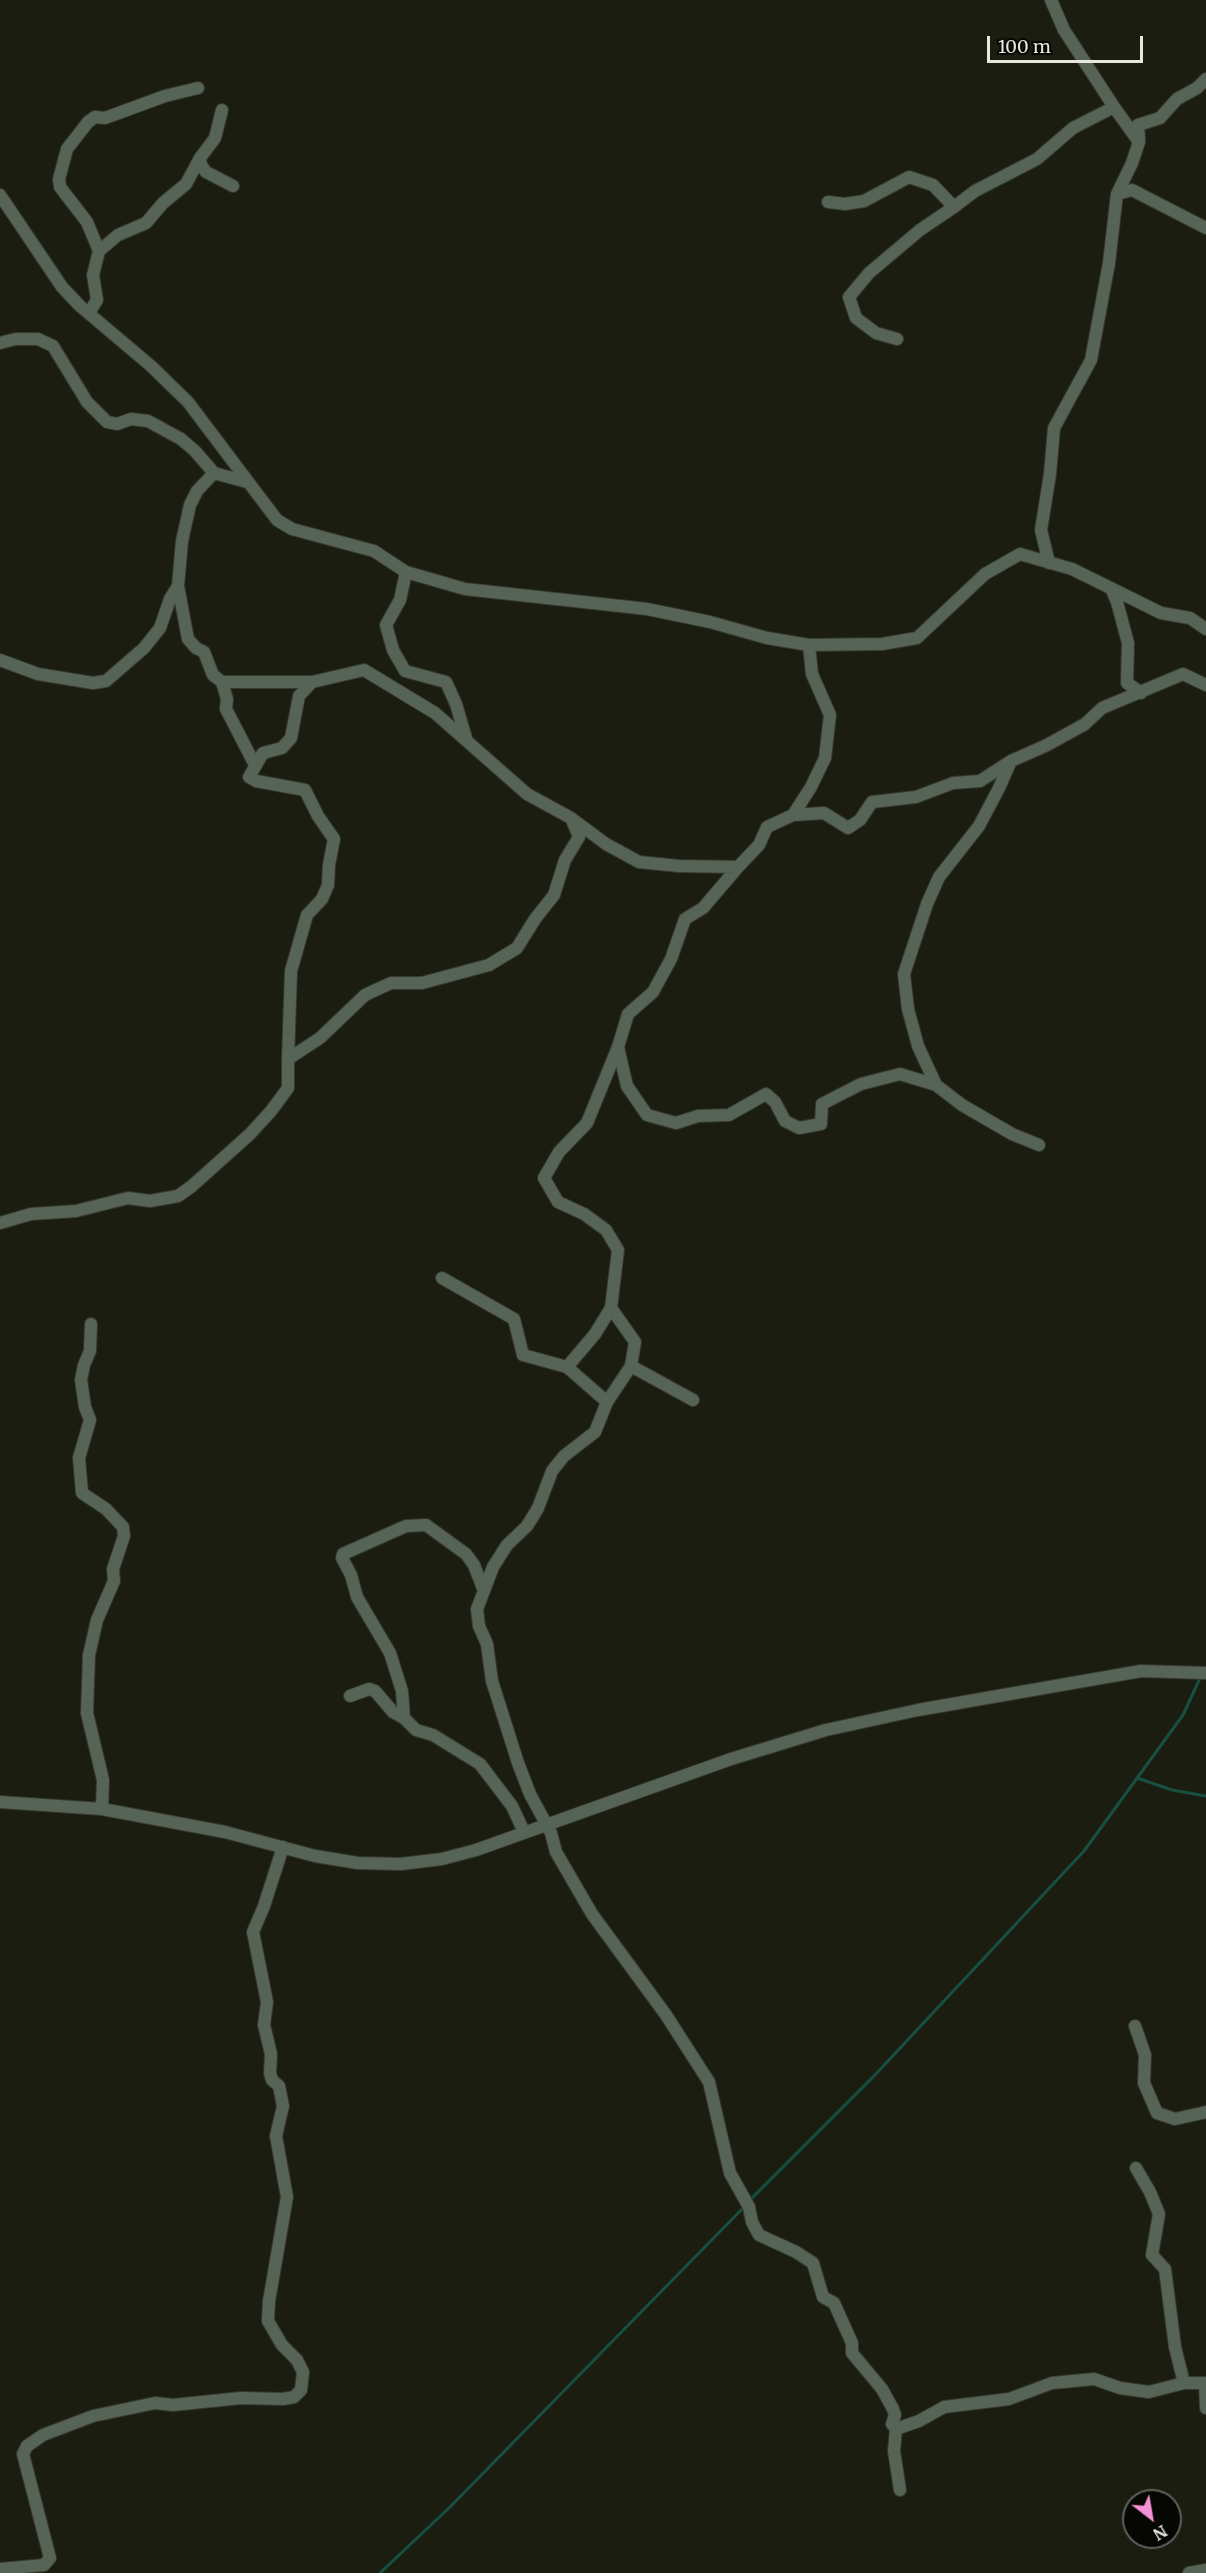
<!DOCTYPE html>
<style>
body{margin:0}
#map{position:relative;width:1206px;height:2573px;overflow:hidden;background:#1a1d10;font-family:Merriweather,serif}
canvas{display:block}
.north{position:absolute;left:1122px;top:2489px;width:60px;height:60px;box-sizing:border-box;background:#060603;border:2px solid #60605b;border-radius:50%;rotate:149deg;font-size:16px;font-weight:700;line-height:24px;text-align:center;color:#e6e8df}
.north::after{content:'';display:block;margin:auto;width:21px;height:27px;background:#f391d6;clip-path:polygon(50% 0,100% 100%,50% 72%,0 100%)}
.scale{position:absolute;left:987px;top:36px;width:156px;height:27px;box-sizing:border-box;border:3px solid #e6e8df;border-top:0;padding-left:8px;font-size:18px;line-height:21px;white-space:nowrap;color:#e6e8df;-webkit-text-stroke:4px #060603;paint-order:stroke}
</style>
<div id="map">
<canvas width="1206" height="2573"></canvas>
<div class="north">N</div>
<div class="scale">100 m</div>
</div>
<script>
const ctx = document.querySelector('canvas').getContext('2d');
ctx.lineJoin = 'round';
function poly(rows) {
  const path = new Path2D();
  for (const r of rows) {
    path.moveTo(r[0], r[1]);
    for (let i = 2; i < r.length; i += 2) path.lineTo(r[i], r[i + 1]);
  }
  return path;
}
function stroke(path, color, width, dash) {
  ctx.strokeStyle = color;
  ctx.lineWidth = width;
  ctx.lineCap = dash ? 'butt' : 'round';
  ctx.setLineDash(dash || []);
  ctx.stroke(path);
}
const stream = poly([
 [1137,1778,1172,1790,1206,1796],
 [749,2201,874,2076,1084,1851,1183,1715,1201,1676],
 [380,2573,450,2507,745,2206]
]);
const minor = poly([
 [1051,0,1064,30,1114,107],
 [1139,140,1138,125,1160,118,1177,99,1197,88,1206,79],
 [200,158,201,165,206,172,233,186],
 [1117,194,1132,190,1206,228],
 [0,195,62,287,80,306,151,366,188,402,277,520,292,529,374,551,406,572,465,589,647,609,710,622,767,638,809,645,882,644,917,638,985,574,1020,554,1072,569,1161,613,1190,618,1206,629],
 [828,202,845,204,864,201,909,177,933,185,954,207,975,191,1037,159,1073,128,1114,107,1139,142,1132,163,1117,194,1109,263,1091,360,1054,428,1050,474,1041,530,1049,563],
 [99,251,87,222,60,187,59,179,67,149,88,122,95,117,105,118,165,96,198,88],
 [89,313,97,300,93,275,99,251,118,235,146,223,163,203,186,184,200,158,215,138,222,110],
 [897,339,876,333,856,318,849,297,869,273,920,230,954,207],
 [0,343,16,339,38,339,53,346,87,402,107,422,117,424,131,419,148,421,181,439,195,451,214,473,247,482],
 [406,572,400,600,386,625,393,650,405,671,446,682,456,704,466,738],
 [178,586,182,541,190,505,197,491,214,473],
 [1111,588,1117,602,1128,643,1127,683,1141,693],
 [0,660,38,674,93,683,106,681,144,648,160,628,170,599,178,586,188,639,196,648,204,652,213,675,222,682,312,682,364,670,435,713,527,794,571,818,606,844,639,862,679,866,738,867,703,908,685,919,671,959,653,992,628,1014,618,1047,587,1123,559,1152,544,1178,558,1202,584,1214,606,1230,618,1250,611,1308,635,1342,631,1366,693,1400],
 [222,682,227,699,226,709,255,765],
 [1011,761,999,788,979,826,939,877,927,904,904,974,908,1009,918,1046,936,1085,962,1105,1012,1134,1039,1145],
 [793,815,811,787,825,758,830,715,812,674,809,645],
 [738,867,759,845,767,827,793,815,824,813,848,828,860,820,872,802,916,797,953,783,980,781,1011,761,1047,745,1085,724,1102,708,1183,674,1206,685],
 [618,1047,627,1086,647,1115,676,1123,698,1116,729,1115,766,1094,775,1102,785,1121,799,1128,821,1124,822,1104,861,1084,900,1074,936,1085],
 [288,1059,291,971,307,915,322,899,328,885,329,865,334,839,318,816,305,790,256,781,249,777,263,753,282,748,291,738,299,696,312,682],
 [0,1223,31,1214,76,1211,128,1198,150,1201,178,1196,192,1186,250,1134,271,1111,288,1088,288,1059,320,1038,365,995,391,983,422,983,489,965,517,948,535,919,554,895,565,860,579,837,572,820],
 [442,1278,514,1319,523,1355,567,1367,595,1334,611,1308],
 [91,1324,90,1351,84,1365,81,1380,85,1407,90,1420,79,1458,82,1493,106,1509,123,1527,124,1536,113,1569,114,1581,97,1620,89,1655,87,1713,103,1780,102,1809],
 [631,1366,607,1402,595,1432,564,1456,552,1471,538,1508,527,1526,507,1545,493,1567,477,1609,479,1626,487,1644,492,1681,518,1763,530,1794,551,1833,556,1852,592,1914,666,2015,709,2082,730,2173,749,2207,752,2222,759,2235,796,2252,813,2263,823,2297,834,2303,852,2343,852,2353,882,2389,893,2409,895,2415,892,2424,896,2429,919,2421,944,2407,1009,2399,1052,2383,1094,2379,1120,2388,1149,2392,1184,2383,1206,2383],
 [567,1367,607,1402],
 [484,1591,474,1565,466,1554,426,1525,406,1526,343,1554,342,1558,351,1575,357,1597,390,1653,402,1691,404,1718,416,1730,433,1735,480,1764,512,1806,524,1832],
 [350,1696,369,1689,375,1691,393,1712,404,1718],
 [0,1802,102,1809,225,1832,315,1856,358,1863,401,1864,442,1859,476,1850,731,1759,826,1730,918,1710,1141,1671,1206,1673],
 [1135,2026,1145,2055,1144,2083,1157,2113,1175,2119,1206,2112],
 [1136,2168,1150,2192,1159,2214,1152,2255,1165,2269,1175,2347,1184,2383],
 [1205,2384,1206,2408],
 [896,2429,894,2451,900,2490],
 [0,2569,44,2565,50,2558,23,2454,27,2446,43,2435,93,2416,155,2403,173,2405,241,2398,283,2399,294,2397,301,2390,303,2372,297,2360,282,2345,268,2321,269,2301,287,2197,276,2136,283,2106,279,2086,272,2080,270,2073,271,2054,264,2025,267,2002,253,1932,264,1906,283,1847],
 [1189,2573,1206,2570]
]);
stroke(stream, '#174f42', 3);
stroke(minor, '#37392d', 14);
stroke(minor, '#556456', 12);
</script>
